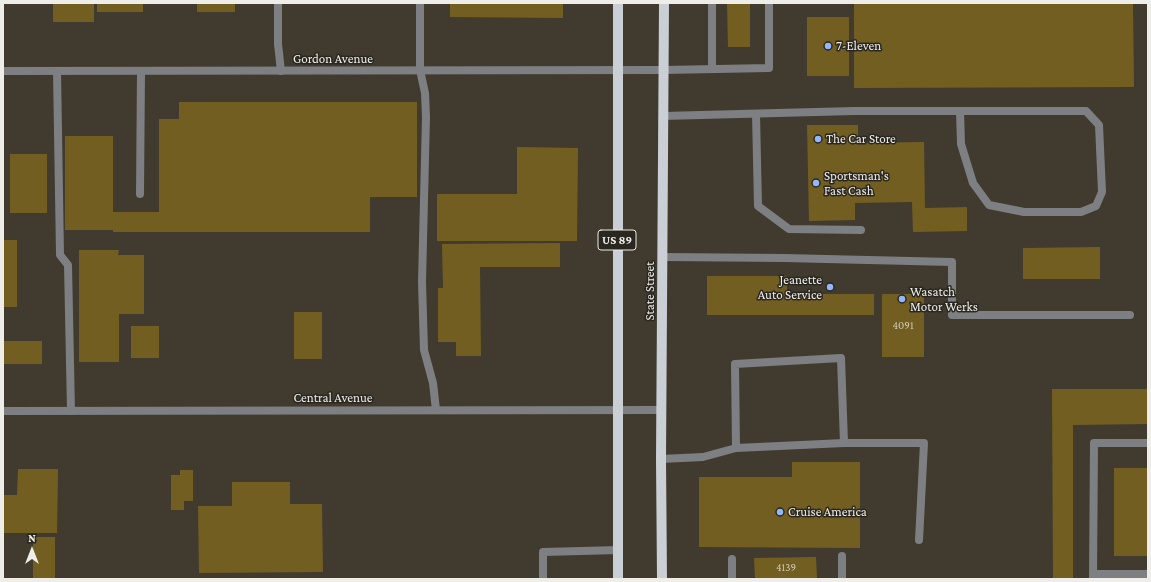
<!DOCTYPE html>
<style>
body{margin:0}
#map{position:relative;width:1151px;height:582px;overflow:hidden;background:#34312a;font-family:"Crimson Pro",serif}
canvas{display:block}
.frame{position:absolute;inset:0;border:4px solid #efede8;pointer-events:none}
.north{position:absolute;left:12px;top:530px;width:40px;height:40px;-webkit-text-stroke:3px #2a2720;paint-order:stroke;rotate:0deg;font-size:11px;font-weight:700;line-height:16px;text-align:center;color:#efede8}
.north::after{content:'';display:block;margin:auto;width:14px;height:18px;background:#efede8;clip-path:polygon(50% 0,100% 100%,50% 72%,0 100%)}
</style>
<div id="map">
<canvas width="1151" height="582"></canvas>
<div class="frame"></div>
<div class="north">N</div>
</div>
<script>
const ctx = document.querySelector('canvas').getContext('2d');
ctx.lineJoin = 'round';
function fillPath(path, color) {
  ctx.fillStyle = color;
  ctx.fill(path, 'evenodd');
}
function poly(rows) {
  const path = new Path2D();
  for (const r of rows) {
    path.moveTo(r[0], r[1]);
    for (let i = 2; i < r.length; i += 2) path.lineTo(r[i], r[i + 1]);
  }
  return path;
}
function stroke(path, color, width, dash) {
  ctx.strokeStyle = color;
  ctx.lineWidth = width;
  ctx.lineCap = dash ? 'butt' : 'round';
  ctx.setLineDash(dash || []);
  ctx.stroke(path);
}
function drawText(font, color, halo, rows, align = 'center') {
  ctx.font = font + ' "Crimson Pro",serif';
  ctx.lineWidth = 3;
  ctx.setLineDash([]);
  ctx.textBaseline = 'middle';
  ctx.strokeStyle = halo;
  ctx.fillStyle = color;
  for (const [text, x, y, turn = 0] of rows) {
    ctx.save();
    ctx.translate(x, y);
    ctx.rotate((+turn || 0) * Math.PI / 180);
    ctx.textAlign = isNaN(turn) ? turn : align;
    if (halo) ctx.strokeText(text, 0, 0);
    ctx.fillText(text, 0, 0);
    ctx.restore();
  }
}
const built = poly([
 [3,3,1148,3,1148,579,3,579]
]);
const building = poly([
 [53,3,94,3,94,22,53,22],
 [97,3,143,3,143,12,97,12],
 [197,3,235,3,235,12,197,12],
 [450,3,563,3,563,18,450,17],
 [727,3,750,3,750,47,728,47],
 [854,3,1133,3,1134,87,854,88],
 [807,17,849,17,849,76,807,76],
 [179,102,417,102,417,197,370,197,370,232,113,232,113,230,65,230,65,136,113,136,113,212,159,212,159,119,179,119],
 [807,125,858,125,858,143,924,142,925,208,967,207,967,231,913,232,912,202,855,203,855,220,809,221],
 [517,147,578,148,577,241,437,241,437,194,517,194],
 [10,154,47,154,47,213,10,213],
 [3,240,17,240,17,307,3,307],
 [560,243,560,267,480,267,481,356,456,356,456,342,438,342,438,288,443,288,442,244],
 [1100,247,1100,279,1023,279,1023,248],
 [79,250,119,250,118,255,144,255,144,314,119,314,119,362,79,362],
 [707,276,787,276,787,294,874,294,874,315,707,315],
 [882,294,924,294,924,357,882,357],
 [294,312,322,312,322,359,294,359],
 [131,326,159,326,159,358,131,358],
 [3,341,42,341,42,364,3,364],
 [1052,389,1148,389,1148,424,1073,425,1073,579,1053,579],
 [792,462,860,462,860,548,699,547,699,477,792,477],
 [1114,468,1148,468,1148,556,1114,556],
 [18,469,58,469,57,533,3,533,3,495,17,495],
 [180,470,193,470,193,501,184,501,184,510,171,510,171,475,180,475],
 [232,482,290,482,290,504,322,504,323,572,199,573,198,506,232,506],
 [33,537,55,537,55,579,33,579],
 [816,557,817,579,755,579,754,558]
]);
const service = poly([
 [278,3,278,44,281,71],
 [420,3,420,70,425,93,426,117,422,282,424,350,433,383,436,410],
 [712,3,712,69],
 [664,70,769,68,769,3],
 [57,71,60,255,68,265,71,411],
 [756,114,758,206,789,229,861,230],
 [663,116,854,111,1086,111,1099,125,1102,192,1096,206,1081,212,1024,212,989,205,973,183,961,144,960,111],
 [140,194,141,71],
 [663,257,784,258,952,262,952,315,1130,315],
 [736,448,735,364,841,358,844,443],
 [661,459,703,457,736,448,844,443,924,443,919,540],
 [732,559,732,579],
 [1093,574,1148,574],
 [543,579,543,552,619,550],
 [842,579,842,556],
 [1093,579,1094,443,1148,443]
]);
const minor = poly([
 [3,71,664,70],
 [3,411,662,410]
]);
const primary = poly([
 [618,3,618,579],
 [662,579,661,459,664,3]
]);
const markers = [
 [828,46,4,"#92b7fd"],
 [818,139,4,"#92b7fd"],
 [816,183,4,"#92b7fd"],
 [830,287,4,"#92b7fd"],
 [902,299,4,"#92b7fd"],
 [780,512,4,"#92b7fd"]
];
const numberNames = [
 ["4091",903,326],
 ["4139",786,568]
];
const shields = [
 [617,240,38]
];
const shieldNames = [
 ["US 89",617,240]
];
const poiNames = [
 ["7-Eleven",836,46],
 ["The Car Store",826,139],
 ["Sportsman's",824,176],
 ["Fast Cash",824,191],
 ["Jeanette",822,280,"right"],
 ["Auto Service",822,295,"right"],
 ["Wasatch",910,292],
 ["Motor Werks",910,307],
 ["Cruise America",788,512]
];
const streetNames = [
 ["Gordon Avenue",333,59],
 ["State Street",650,291,-90],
 ["Central Avenue",333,398]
];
fillPath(built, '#403b2e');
fillPath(building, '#735e22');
stroke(service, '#7d7f83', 8);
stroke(minor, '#7d7f83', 8);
stroke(primary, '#caced5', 10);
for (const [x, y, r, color] of markers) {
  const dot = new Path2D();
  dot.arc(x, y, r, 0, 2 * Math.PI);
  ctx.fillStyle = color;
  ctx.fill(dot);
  stroke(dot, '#2a2720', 1.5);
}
drawText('11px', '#d0c9b6', null, numberNames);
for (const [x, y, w] of shields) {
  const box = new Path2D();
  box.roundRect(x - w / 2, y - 10, w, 20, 3);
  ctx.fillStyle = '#2a2720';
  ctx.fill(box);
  stroke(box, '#efede8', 1);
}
drawText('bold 12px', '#efede8', null, shieldNames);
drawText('13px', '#efede8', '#2a2720', poiNames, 'left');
drawText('13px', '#efede8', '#2a2720', streetNames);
</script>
